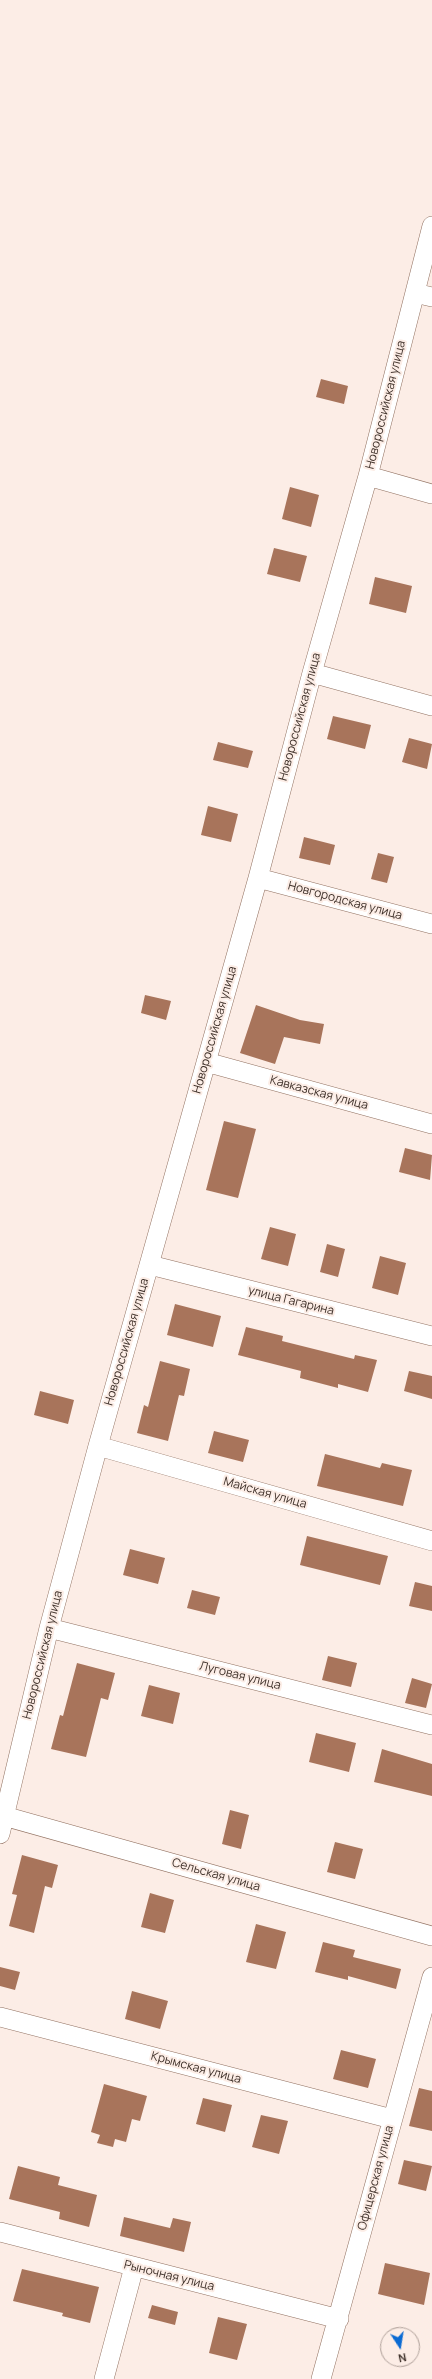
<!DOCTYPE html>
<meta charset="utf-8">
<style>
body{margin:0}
#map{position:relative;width:432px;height:2379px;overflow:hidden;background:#fcede6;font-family:Manrope,sans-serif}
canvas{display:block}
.north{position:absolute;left:380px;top:2327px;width:40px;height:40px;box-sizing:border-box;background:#fcede6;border:1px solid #b0a19a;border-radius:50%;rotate:168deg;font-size:11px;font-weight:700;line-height:16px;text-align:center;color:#3e3029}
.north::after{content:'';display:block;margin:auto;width:14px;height:18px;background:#0b6bd3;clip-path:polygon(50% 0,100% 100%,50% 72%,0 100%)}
</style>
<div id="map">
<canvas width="432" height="2379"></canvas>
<div class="north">N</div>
</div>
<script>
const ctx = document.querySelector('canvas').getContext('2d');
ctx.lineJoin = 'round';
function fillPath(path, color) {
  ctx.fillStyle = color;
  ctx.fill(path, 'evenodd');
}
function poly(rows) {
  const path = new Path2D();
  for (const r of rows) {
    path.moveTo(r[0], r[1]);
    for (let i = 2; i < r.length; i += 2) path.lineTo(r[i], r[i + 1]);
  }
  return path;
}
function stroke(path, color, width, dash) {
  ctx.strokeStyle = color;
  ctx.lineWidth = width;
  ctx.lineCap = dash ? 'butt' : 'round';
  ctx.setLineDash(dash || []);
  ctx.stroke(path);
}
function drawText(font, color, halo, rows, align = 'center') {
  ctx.font = font + ' Manrope,sans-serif';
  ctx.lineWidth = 4;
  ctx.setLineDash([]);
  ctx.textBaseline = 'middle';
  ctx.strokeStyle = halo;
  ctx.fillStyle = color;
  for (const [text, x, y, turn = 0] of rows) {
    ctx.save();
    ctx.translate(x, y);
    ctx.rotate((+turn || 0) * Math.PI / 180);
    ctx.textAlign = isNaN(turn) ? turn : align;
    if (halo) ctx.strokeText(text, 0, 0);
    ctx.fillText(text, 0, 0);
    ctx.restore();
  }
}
const building = poly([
 [321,379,348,386,344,404,316,397],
 [290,487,319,495,311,527,282,519],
 [274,548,307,556,300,582,267,574],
 [375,577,412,586,406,613,369,604],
 [333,716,371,725,365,749,327,739],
 [409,738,432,744,427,769,402,762],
 [218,742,253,751,248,768,213,760],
 [208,806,238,814,231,842,201,835],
 [304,837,335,845,330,865,299,858],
 [378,853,394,857,387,883,371,879],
 [145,995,171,1001,166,1020,141,1013],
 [256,1005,300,1020,324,1024,320,1044,284,1037,275,1064,240,1053],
 [224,1121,256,1129,238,1198,206,1190],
 [405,1148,432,1155,430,1180,399,1172],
 [270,1227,296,1234,288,1266,261,1259],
 [327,1244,345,1249,338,1277,320,1272],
 [380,1256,406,1263,398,1295,372,1288],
 [175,1304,221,1316,213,1347,167,1335],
 [246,1327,283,1336,282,1341,354,1359,355,1355,377,1360,368,1392,338,1384,338,1388,300,1378,301,1371,238,1355],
 [160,1361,190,1369,184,1396,179,1395,168,1441,137,1433,144,1405,148,1407],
 [409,1371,432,1376,432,1399,404,1391],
 [40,1391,74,1400,68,1424,34,1415],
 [214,1431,249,1440,243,1462,208,1453],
 [325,1454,380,1468,382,1463,412,1470,403,1506,317,1486],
 [307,1536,388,1556,380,1585,300,1565],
 [130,1549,165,1558,158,1584,123,1575],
 [415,1582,432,1586,432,1611,409,1606],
 [192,1590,220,1597,215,1615,187,1608],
 [328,1656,357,1663,351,1687,322,1680],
 [77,1663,115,1673,108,1700,101,1698,86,1757,51,1749,60,1715,63,1716],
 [412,1678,432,1684,426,1708,405,1703],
 [149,1685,180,1693,173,1724,141,1716],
 [316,1733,356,1743,349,1772,309,1762],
 [382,1749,432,1764,432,1796,374,1782],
 [230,1810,249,1815,241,1849,222,1844],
 [335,1842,363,1849,355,1879,327,1872],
 [22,1855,58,1865,52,1888,45,1886,34,1933,9,1926,17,1895,12,1894],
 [150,1893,174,1900,165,1933,141,1927],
 [256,1924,286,1932,276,1969,246,1962],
 [323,1942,355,1950,353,1957,401,1969,396,1989,348,1976,348,1980,315,1972],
 [0,1967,20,1972,15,1990,0,1986],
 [132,1991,168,2001,160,2029,125,2019],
 [341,2050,376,2059,368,2088,333,2079],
 [104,2084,147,2096,140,2121,132,2119,126,2142,115,2139,113,2147,97,2143,100,2135,91,2132],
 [419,2088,432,2091,432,2131,409,2126],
 [203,2098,232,2105,225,2132,196,2124],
 [261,2115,288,2121,279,2154,252,2147],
 [404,2160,432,2166,426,2191,398,2184],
 [18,2166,60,2177,58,2185,97,2195,89,2227,59,2219,60,2212,9,2199],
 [124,2217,170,2228,173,2218,191,2222,184,2252,120,2236],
 [385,2263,430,2273,424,2305,378,2294],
 [22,2269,99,2287,90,2323,62,2316,63,2313,13,2301],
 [152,2305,178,2312,175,2325,148,2318],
 [218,2317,247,2324,237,2360,209,2353]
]);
const street = poly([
 [415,293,432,297],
 [368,476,432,494],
 [312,673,432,706],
 [258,878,432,924],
 [206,1062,432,1124],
 [150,1265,432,1336],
 [98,1446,432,1541],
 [49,1628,432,1725],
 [0,1815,432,1936],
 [0,1834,49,1628,98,1446,258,878,312,673,368,476,432,226],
 [0,2017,392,2119],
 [0,2232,339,2319],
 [104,2379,134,2267],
 [321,2379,432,1977]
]);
const streetNames = [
 ["Новороссийская улица",386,405,-76],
 ["Новороссийская улица",300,717,-75],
 ["Новгородская улица",345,901,15],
 ["Новороссийская улица",215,1030,-74],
 ["Кавказская улица",319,1093,15],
 ["улица Гагарина",291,1301,14],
 ["Новороссийская улица",127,1342,-74],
 ["Майская улица",265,1493,16],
 ["Новороссийская улица",43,1655,-76],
 ["Луговая улица",240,1676,14],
 ["Сельская улица",216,1875,16],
 ["Крымская улица",196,2068,15],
 ["Офицерская улица",376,2178,-75],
 ["Рыночная улица",169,2276,14]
];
fillPath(building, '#a8745b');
stroke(street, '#927262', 20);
stroke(street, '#fff', 19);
drawText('12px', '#3e3029', '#fcede6', streetNames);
</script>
